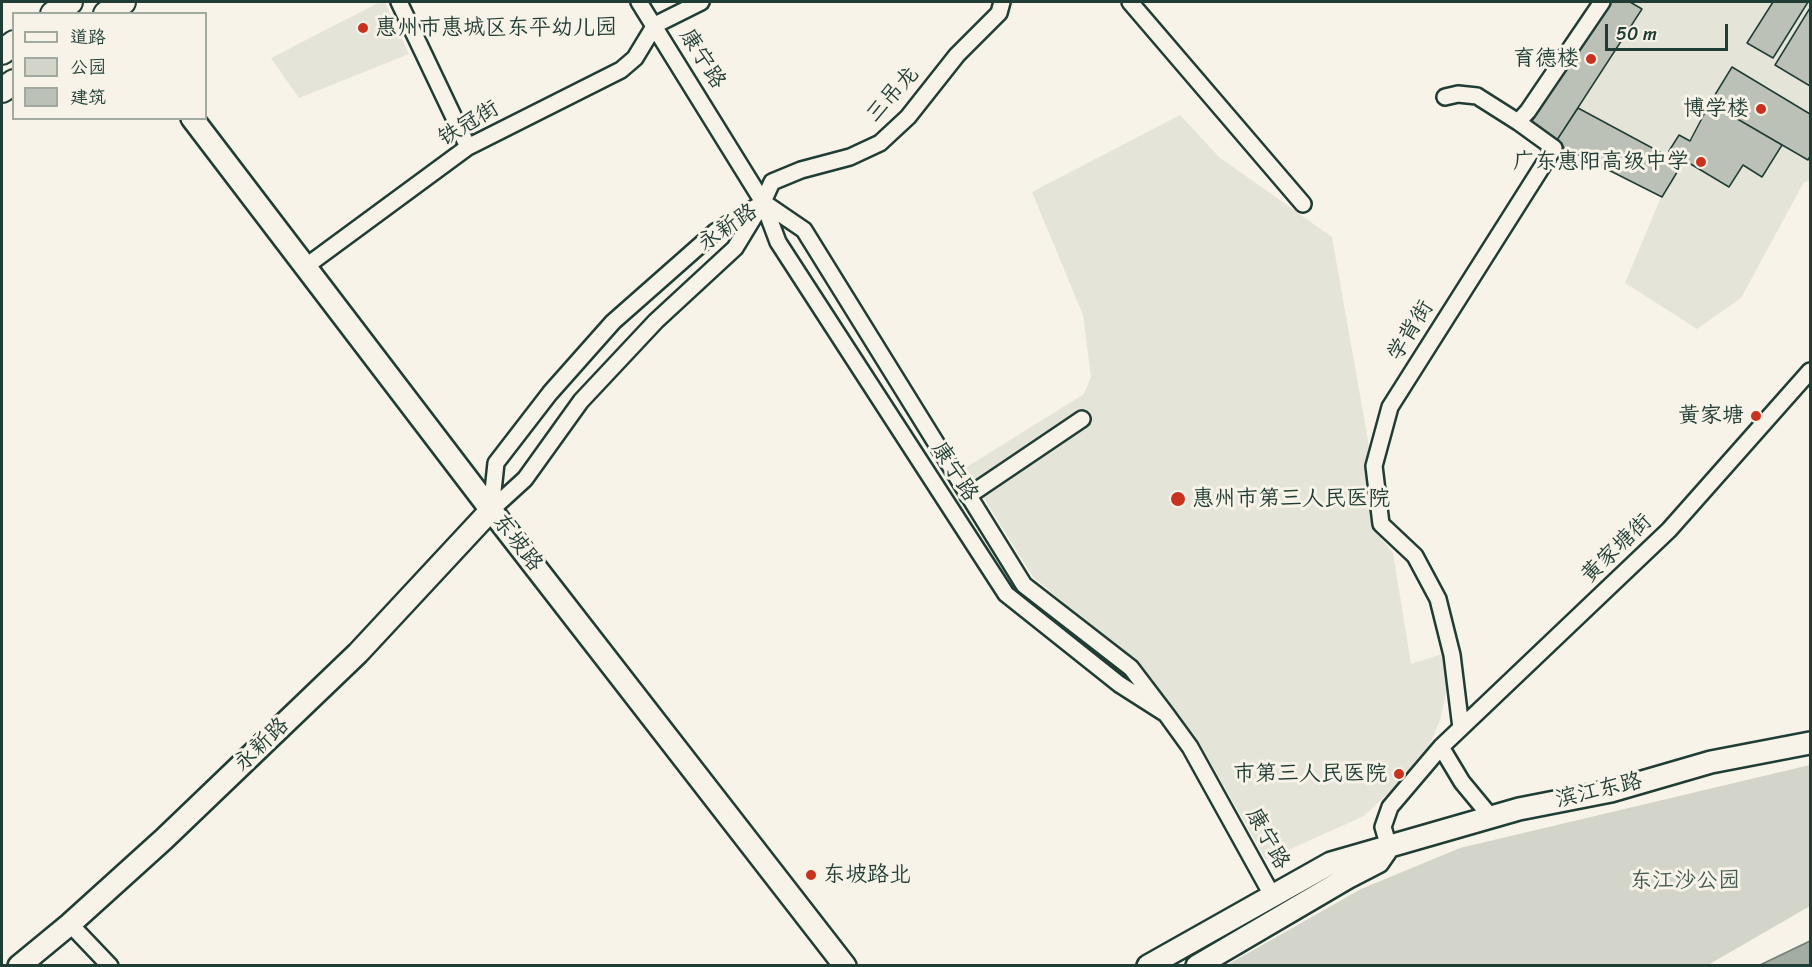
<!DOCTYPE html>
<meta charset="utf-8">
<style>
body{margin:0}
#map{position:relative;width:1812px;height:967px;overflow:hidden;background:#f7f3e8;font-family:Sriracha,"LXGW WenKai TC",sans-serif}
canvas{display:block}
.frame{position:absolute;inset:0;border:3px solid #1f3d34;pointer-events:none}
.legend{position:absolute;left:12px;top:12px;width:195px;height:108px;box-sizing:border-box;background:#f7f3e8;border:2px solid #a1aaa0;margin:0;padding:8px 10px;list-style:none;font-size:18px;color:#1f3d34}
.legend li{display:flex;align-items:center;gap:12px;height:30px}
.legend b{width:30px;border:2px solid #a1aaa0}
.scale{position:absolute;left:1605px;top:24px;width:123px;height:27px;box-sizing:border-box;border:3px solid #1f3d34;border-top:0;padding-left:8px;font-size:18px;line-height:21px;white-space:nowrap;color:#1f3d34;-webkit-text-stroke:4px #f7f3e8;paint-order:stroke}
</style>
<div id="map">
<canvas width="1812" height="967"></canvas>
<div class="frame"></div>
<ul class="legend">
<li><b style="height:8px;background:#f7f3e8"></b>道路</li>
<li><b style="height:16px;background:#d3d5ca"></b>公园</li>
<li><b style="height:16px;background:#bbc1b6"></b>建筑</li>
</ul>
<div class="scale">50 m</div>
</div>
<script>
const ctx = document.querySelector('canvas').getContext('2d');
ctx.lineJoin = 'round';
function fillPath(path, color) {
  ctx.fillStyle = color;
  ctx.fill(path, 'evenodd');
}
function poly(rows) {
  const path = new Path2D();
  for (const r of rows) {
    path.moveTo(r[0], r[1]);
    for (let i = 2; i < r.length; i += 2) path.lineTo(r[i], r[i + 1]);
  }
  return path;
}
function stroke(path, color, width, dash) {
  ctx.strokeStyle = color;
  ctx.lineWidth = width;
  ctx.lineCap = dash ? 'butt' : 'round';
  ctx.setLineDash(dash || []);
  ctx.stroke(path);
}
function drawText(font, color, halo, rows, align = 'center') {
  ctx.font = font + ' Sriracha,"LXGW WenKai TC",sans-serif';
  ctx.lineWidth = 6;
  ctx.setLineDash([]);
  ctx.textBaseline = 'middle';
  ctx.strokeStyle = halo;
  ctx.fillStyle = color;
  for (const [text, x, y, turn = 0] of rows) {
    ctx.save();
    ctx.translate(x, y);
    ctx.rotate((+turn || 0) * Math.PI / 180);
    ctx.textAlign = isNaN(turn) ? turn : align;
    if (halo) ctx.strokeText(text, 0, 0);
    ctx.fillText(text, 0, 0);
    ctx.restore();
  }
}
const built = poly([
 [380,2,385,2,409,54,299,98,271,58],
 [1610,2,1810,2,1810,181,1804,182,1741,298,1697,329,1625,283,1661,197,1555,143,1530,124],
 [1180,115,1219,157,1332,237,1369,446,1368,467,1375,531,1393,553,1411,664,1445,653,1449,680,1440,720,1423,760,1364,816,1266,860,1196,737,1142,668,1033,577,965,468,1084,394,1091,377,1083,315,1032,192]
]);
const green = poly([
 [1810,765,1810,906,1708,965,1227,965,1361,889,1460,848]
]);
const water = poly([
 [1810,941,1810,965,1760,965,1810,941]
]);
const building = poly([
 [1610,2,1630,2,1642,9,1555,143,1530,124,1610,2],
 [1773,2,1808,2,1773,58,1747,43,1773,2],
 [1810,8,1810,86,1775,65,1810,8],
 [1732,67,1810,114,1810,156,1808,160,1710,103,1732,67],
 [1710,103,1782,145,1762,177,1743,165,1729,187,1669,151,1679,135,1690,141,1710,103],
 [1578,108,1682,164,1662,197,1555,143,1578,108]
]);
const street = poly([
 [399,2,468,147],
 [639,2,763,202,778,242,1006,594,1119,684,1166,714],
 [1130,2,1303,204],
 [1445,97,1458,94,1477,96,1518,122],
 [763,202,804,230,1024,585,1131,668,1166,714,1190,747,1272,895],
 [305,267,468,147,621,70,635,58,655,25,701,2],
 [968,496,1082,419],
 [491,510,525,479,581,401,656,321,735,248,763,202,772,182,801,170,850,157,880,143,908,117,957,55,999,13,1002,2],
 [491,510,496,463,550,393,613,322,715,232,761,204],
 [1461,728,1452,655,1438,599,1415,556,1381,524,1374,466,1390,407,1554,148,1518,122,1528,111,1602,2],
 [1441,747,1462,782,1491,817],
 [1389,847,1383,827,1390,807,1441,747,1669,530,1810,371],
 [70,924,110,966]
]);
const secondary = poly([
 [192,118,491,510,845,966],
 [19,966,70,924,164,839,358,653,491,510],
 [1148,966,1331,863,1519,809,1611,791,1711,762,1810,743],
 [1197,966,1347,878,1378,862,1387,849]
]);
const primary = poly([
 [53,14,70,2],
 [106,14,123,2],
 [2,52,14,43],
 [2,90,14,82]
]);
const markers = [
 [363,28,6,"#c8321e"],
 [1591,59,6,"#c8321e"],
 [1761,109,6,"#c8321e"],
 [1701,162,6,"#c8321e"],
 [1756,416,6,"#c8321e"],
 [1178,499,8,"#c8321e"],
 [1399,774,6,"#c8321e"],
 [811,875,6,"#c8321e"]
];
const poiNames = [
 ["惠州市惠城区东平幼儿园",375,28,"left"],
 ["育德楼",1579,59],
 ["博学楼",1749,109],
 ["广东惠阳高级中学",1689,162],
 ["黄家塘",1744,416],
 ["惠州市第三人民医院",1192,499,"left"],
 ["市第三人民医院",1387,774],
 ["东坡路北",823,875,"left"]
];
const streetNames = [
 ["康宁路",702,59,58],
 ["三吊龙",893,95,-48],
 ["铁冠街",469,124,-31],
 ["永新路",728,228,-34],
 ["学背街",1411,331,-58],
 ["康宁路",954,472,57],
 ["东坡路",517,543,52],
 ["黄家塘街",1617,549,-44],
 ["永新路",262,745,-44],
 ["滨江东路",1599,791,-13],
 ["康宁路",1267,839,61]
];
const parkNames = [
 ["东江沙公园",1685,881]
];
fillPath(built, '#e5e4d9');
fillPath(green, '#d3d5ca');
fillPath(water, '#a4ada3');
stroke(water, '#6f8077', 1.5);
fillPath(building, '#bbc1b6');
stroke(building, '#1f3d34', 1.5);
stroke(street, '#1f3d34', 20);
stroke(secondary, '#1f3d34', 26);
stroke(primary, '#1f3d34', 28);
stroke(street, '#f7f3e8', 15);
stroke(secondary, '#f7f3e8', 21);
stroke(primary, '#f7f3e8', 24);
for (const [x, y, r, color] of markers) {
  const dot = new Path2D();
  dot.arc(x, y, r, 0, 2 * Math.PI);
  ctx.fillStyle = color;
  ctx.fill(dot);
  stroke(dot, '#f7f3e8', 2);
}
drawText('22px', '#1f3d34', '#f7f3e8', poiNames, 'right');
drawText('22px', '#1f3d34', '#f7f3e8', streetNames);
drawText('22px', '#435b52', '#f7f3e8', parkNames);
</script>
